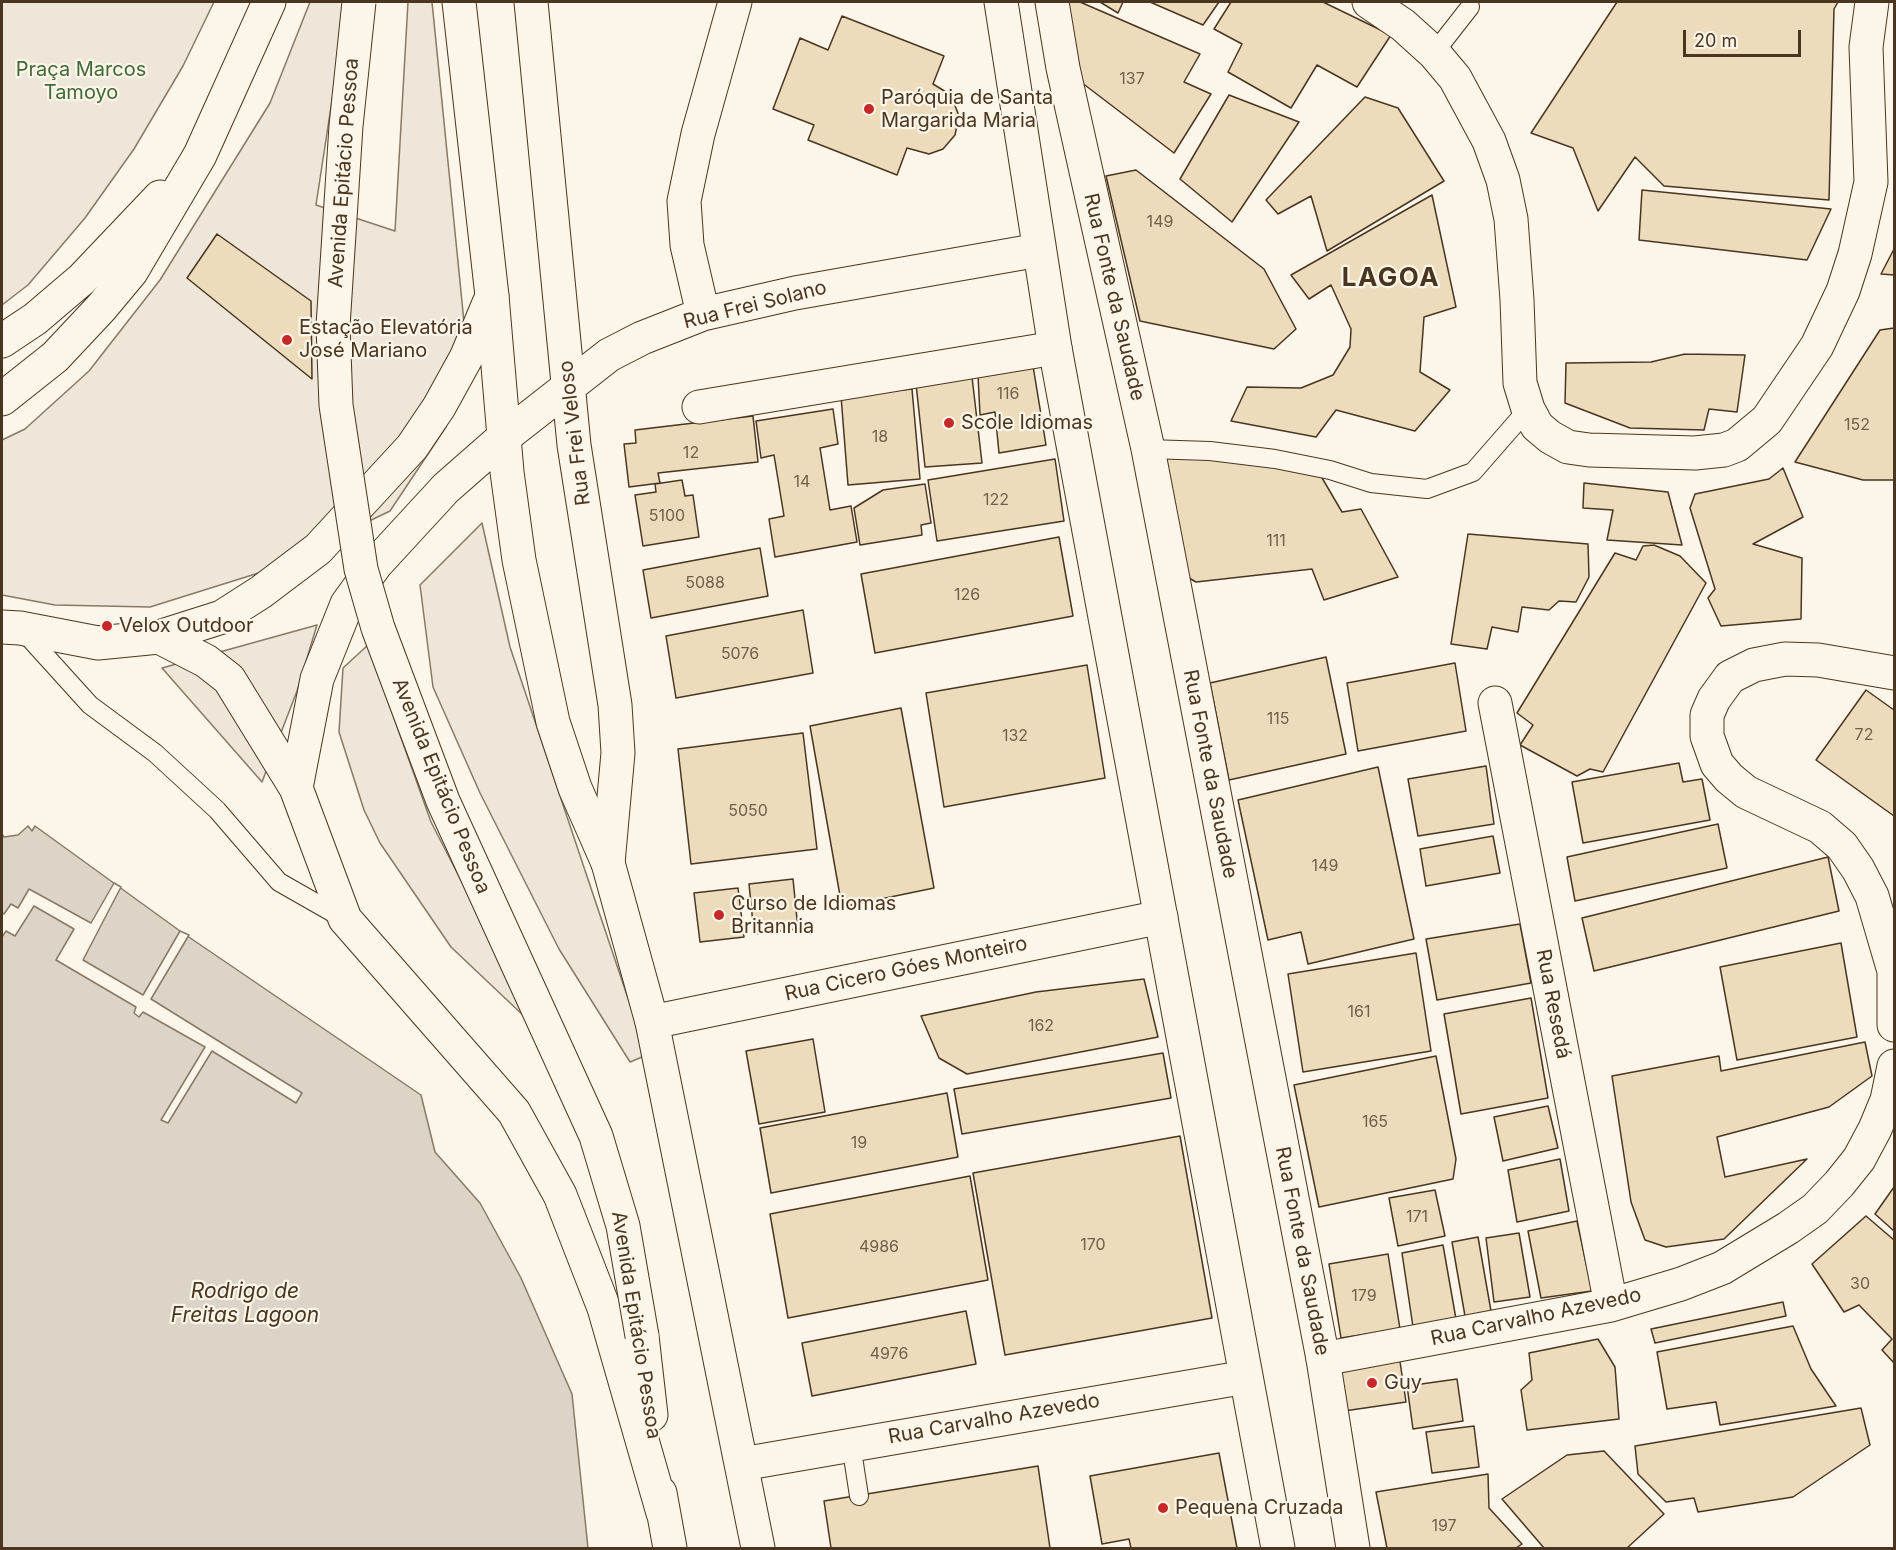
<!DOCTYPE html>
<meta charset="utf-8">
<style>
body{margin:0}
#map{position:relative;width:1896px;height:1550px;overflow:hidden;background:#fbf6e9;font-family:Inter,sans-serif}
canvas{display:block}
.frame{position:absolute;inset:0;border:3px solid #4a3520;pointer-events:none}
.scale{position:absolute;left:1683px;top:30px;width:118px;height:27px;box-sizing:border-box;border:3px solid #4a3520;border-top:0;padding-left:8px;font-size:18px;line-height:21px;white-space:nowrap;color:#4a3520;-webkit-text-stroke:4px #fbf6e9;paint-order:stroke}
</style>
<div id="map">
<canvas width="1896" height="1550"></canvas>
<div class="frame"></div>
<div class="scale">20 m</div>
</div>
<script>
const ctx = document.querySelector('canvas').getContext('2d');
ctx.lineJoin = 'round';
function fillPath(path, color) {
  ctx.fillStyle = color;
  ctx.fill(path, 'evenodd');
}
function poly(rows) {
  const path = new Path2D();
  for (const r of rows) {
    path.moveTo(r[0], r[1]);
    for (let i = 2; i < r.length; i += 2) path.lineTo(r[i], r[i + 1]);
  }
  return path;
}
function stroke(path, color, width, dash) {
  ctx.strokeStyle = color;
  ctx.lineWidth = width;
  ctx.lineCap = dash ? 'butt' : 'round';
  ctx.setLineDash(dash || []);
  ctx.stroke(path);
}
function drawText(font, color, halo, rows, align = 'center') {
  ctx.font = font + ' Inter,sans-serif';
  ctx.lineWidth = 4.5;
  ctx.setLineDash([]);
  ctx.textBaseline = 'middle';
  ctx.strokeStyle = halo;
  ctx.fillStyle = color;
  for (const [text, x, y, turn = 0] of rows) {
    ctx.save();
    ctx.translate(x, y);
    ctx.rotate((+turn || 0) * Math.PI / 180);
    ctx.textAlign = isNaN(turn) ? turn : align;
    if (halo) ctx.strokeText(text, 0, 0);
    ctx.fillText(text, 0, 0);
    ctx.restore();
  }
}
const green = poly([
 [2,2,214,2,183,66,134,149,85,218,28,285,2,305,2,2],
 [310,2,347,2,316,205,395,231,408,2,432,2,467,352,446,427,390,511,265,571,150,607,55,605,2,595,2,440,25,429,89,371,160,280,270,103,310,2],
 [482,523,510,647,647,1055,630,1062,559,949,480,793,433,687,420,585,482,523],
 [317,625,297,691,262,782,162,668,317,625],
 [368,645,431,822,483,923,564,1054,451,947,380,843,364,810,339,732,343,668,368,645]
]);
const water = poly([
 [28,826,32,831,35,826,180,931,421,1095,435,1152,480,1203,521,1278,572,1394,588,1548,2,1548,2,834,4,837,18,835,28,826]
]);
const pier = poly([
 [114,883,121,887,83,960,143,995,180,931,189,935,151,999,302,1093,296,1103,212,1051,168,1123,161,1120,205,1047,143,1012,139,1017,134,1013,136,1007,56,960,74,929,34,906,15,936,6,931,2,937,2,913,4,914,11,904,18,908,29,889,91,923,114,883]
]);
const building = poly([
 [1069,2,1080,2,1200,54,1184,82,1211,94,1174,153,1073,76,1069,2],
 [1100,2,1123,2,1118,13,1100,2],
 [1150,2,1219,2,1203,25,1150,2],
 [1231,2,1323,2,1391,35,1357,87,1317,65,1291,108,1228,72,1242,44,1214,29,1231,2],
 [1617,2,1838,2,1834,9,1829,200,1664,186,1635,157,1598,211,1573,148,1531,133,1617,2],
 [842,16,944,56,933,84,951,95,959,116,955,135,943,149,929,154,907,148,897,175,808,140,814,125,773,109,800,38,828,50,842,16],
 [1229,95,1299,122,1232,222,1180,179,1229,95],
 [1365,97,1398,108,1444,181,1327,251,1311,196,1278,214,1266,200,1365,97],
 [1136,170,1264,269,1296,329,1274,349,1140,321,1106,176,1136,170],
 [1642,190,1831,209,1807,260,1639,240,1642,190],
 [1432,195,1456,307,1424,317,1420,372,1450,390,1415,431,1336,410,1316,437,1231,421,1247,387,1301,388,1333,375,1350,347,1351,329,1331,285,1309,299,1291,275,1432,195],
 [217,234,311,301,312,379,187,278,217,234],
 [1894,249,1894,275,1881,274,1894,249],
 [1894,328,1894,480,1863,480,1795,462,1880,330,1894,328],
 [1685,354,1745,355,1737,412,1709,409,1704,430,1630,428,1565,403,1566,363,1651,362,1685,354],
 [1033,366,1046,445,999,453,995,412,980,415,978,375,1033,366],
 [972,377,982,463,925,467,916,384,972,377],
 [912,389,920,479,848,485,841,396,912,389],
 [833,409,838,444,820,448,830,510,851,506,857,542,775,557,769,519,784,516,774,455,761,458,756,421,833,409],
 [753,416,758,462,658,473,660,483,629,487,624,444,636,443,635,430,753,416],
 [1217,452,1318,471,1342,512,1361,509,1398,577,1324,600,1312,569,1196,582,1179,572,1161,457,1217,452],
 [1055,459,1064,521,937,541,928,480,1055,459],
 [1783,468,1803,517,1753,544,1802,558,1801,619,1721,626,1708,598,1715,589,1690,508,1695,494,1769,479,1783,468],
 [682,480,685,496,693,495,699,537,643,546,635,495,656,492,655,484,682,480],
 [1584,483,1668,492,1682,545,1607,540,1613,510,1583,508,1584,483],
 [925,484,931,523,921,525,922,535,860,545,854,508,883,490,925,484],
 [1468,534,1588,544,1589,577,1576,602,1559,601,1549,610,1522,607,1518,632,1492,627,1487,649,1451,644,1468,534],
 [1059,537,1073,616,875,653,861,574,1059,537],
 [1654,545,1680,556,1706,583,1603,772,1590,769,1577,776,1520,745,1533,725,1517,713,1615,553,1636,560,1643,546,1654,545],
 [760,548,768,596,651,618,643,570,760,548],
 [803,610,813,673,676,698,666,636,803,610],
 [1326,657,1346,754,1229,780,1210,683,1326,657],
 [1455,663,1466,731,1358,751,1347,683,1455,663],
 [1087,665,1105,778,944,807,926,693,1087,665],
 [1866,690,1894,710,1894,816,1816,760,1866,690],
 [901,708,934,888,842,907,810,726,901,708],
 [803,733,817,849,691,864,678,749,803,733],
 [1679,763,1683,782,1702,779,1710,820,1583,843,1572,782,1679,763],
 [1486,766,1494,824,1418,836,1408,779,1486,766],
 [1378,767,1414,939,1308,964,1301,932,1268,940,1238,800,1378,767],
 [1718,824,1727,868,1575,901,1567,857,1718,824],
 [1493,836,1500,873,1426,886,1420,849,1493,836],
 [1828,857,1839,911,1594,971,1582,918,1828,857],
 [793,879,798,929,754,934,749,884,793,879],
 [738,888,744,937,700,942,694,893,738,888],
 [1520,924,1531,983,1437,1000,1426,939,1520,924],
 [1841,943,1857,1037,1737,1060,1720,967,1841,943],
 [1416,953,1431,1051,1303,1072,1288,974,1416,953],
 [1144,979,1158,1037,967,1074,939,1058,921,1016,1036,992,1144,979],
 [1531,998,1548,1098,1461,1114,1444,1014,1531,998],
 [813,1039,825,1112,759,1124,746,1051,813,1039],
 [1865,1042,1872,1076,1829,1107,1717,1137,1725,1177,1807,1159,1724,1239,1666,1247,1645,1240,1631,1202,1612,1076,1719,1056,1721,1071,1865,1042],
 [1163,1053,1171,1098,962,1134,954,1089,1163,1053],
 [1436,1056,1456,1159,1453,1179,1319,1207,1294,1085,1436,1056],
 [947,1093,958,1157,771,1193,760,1128,947,1093],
 [1548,1106,1558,1148,1503,1161,1494,1117,1548,1106],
 [1180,1136,1212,1318,1005,1355,973,1173,1180,1136],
 [1560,1159,1569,1211,1517,1222,1508,1170,1560,1159],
 [970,1176,988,1280,788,1318,770,1214,970,1176],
 [1894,1187,1894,1231,1875,1214,1894,1187],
 [1435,1190,1445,1236,1398,1246,1389,1198,1435,1190],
 [1866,1216,1894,1240,1894,1363,1882,1350,1892,1339,1859,1305,1844,1312,1812,1264,1866,1216],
 [1577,1221,1592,1291,1541,1298,1528,1231,1577,1221],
 [1519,1233,1530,1297,1494,1302,1486,1238,1519,1233],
 [1478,1237,1491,1311,1465,1316,1452,1242,1478,1237],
 [1443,1245,1456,1319,1413,1327,1402,1253,1443,1245],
 [1388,1254,1400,1329,1341,1338,1329,1264,1388,1254],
 [1783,1302,1786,1316,1655,1343,1651,1329,1783,1302],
 [966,1311,976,1364,812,1396,802,1343,966,1311],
 [1793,1326,1811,1369,1836,1406,1720,1425,1716,1402,1667,1409,1657,1352,1793,1326],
 [1598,1339,1615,1367,1619,1419,1527,1430,1521,1390,1532,1380,1529,1353,1598,1339],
 [1399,1355,1406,1402,1344,1411,1337,1364,1399,1355],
 [1457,1379,1463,1421,1413,1429,1407,1386,1457,1379],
 [1861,1408,1870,1445,1793,1497,1698,1512,1694,1498,1666,1502,1638,1474,1635,1446,1861,1408],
 [1474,1426,1479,1467,1432,1473,1426,1432,1474,1426],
 [1604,1451,1664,1514,1627,1548,1544,1548,1502,1499,1567,1455,1604,1451],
 [1219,1453,1237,1548,1131,1548,1129,1539,1102,1544,1090,1476,1219,1453],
 [1038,1466,1050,1548,831,1548,824,1501,1038,1466],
 [1488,1474,1489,1508,1522,1544,1516,1548,1387,1548,1376,1492,1488,1474]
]);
const service = poly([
 [1434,53,1470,7],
 [1148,449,1210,451,1275,459,1330,470,1371,483,1427,489,1473,472,1528,409],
 [23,631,90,705,155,753,217,810,279,882,344,919],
 [851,1444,859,1496]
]);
const minor = poly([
 [1369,2,1403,25,1434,53,1455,78,1489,141,1503,180,1511,219,1517,300,1520,383,1528,409,1537,426,1550,437,1568,447,1589,450,1695,453,1724,450,1737,445,1767,420,1817,346,1843,291,1855,254,1871,182,1866,47,1872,2],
 [703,314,687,245,684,201,698,134,735,2],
 [699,407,1055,348],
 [503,438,609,355,642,338,703,314,795,293,1039,250],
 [1894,673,1818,660,1785,659,1754,665,1730,677,1714,699,1707,715,1707,736,1717,764,1729,778,1746,792,1820,827,1842,846,1858,869,1872,896,1894,971,1894,1025],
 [1495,703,1611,1305],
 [652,1022,1161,917],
 [1323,1359,1611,1305,1681,1284,1722,1268,1788,1228,1815,1209,1839,1184,1859,1159,1875,1129,1887,1100,1894,1066]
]);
const tertiary = poly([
 [531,2,574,445,615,705,618,753,608,863],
 [1001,2,1055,348,1278,1548],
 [1052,2,1063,68,1148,449,1323,1359,1353,1548],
 [742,1464,1246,1377]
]);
const trunk = poly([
 [492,296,507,472,519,560,553,722,575,788,608,863,652,1022,758,1548],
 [2,341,35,319,82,279,160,197],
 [2,399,55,357,101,308,131,272,200,155,269,2],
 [503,438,446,488,376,564,347,604,317,679,296,788,345,919,514,1112,560,1195,604,1308,663,1513],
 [2,627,20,628,98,643,159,637,222,617,261,592,318,549,412,447,439,407,466,358,489,303],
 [159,637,206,661,229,679,296,788],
 [642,1336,651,1415],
 [660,1493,670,1548]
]);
const motorway = poly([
 [459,2,492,296]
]);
const trunkBridge = poly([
 [359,2,346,126,333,326,336,405,361,569,378,628,443,801,596,1136,623,1226,642,1336]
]);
const markers = [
 [869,109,6,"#c62828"],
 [287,340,6,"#c62828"],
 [949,423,6,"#c62828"],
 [107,626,6,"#c62828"],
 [719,915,6,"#c62828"],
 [1372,1383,6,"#c62828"],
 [1163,1508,6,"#c62828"]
];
const numberNames = [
 ["137",1132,79],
 ["149",1160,222],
 ["116",1008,394],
 ["152",1857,425],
 ["18",880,437],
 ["12",691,453],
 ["14",802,482],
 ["122",996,500],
 ["5100",667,516],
 ["111",1276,541],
 ["5088",705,583],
 ["126",967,595],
 ["5076",740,654],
 ["115",1278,719],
 ["72",1864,735],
 ["132",1015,736],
 ["5050",748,811],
 ["149",1325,866],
 ["161",1359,1012],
 ["162",1041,1026],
 ["165",1375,1122],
 ["19",859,1143],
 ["171",1417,1217],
 ["170",1093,1245],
 ["4986",879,1247],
 ["30",1860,1284],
 ["179",1364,1296],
 ["4976",889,1354],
 ["197",1444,1526]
];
const parkNames = [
 ["Praça Marcos",81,70],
 ["Tamoyo",81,93]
];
const poiNames = [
 ["Paróquia de Santa",881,98],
 ["Margarida Maria",881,121],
 ["Estação Elevatória",299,328],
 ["José Mariano",299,351],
 ["Scole Idiomas",961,423],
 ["Velox Outdoor",119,626],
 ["Curso de Idiomas",731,904],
 ["Britannia",731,927],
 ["Guy",1384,1383],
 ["Pequena Cruzada",1175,1508]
];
const streetNames = [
 ["Avenida Epitácio Pessoa",344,173,-86],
 ["Rua Fonte da Saudade",1114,297,77],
 ["Rua Frei Solano",755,305,-14],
 ["Rua Frei Veloso",575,433,-97],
 ["Rua Fonte da Saudade",1210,774,79],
 ["Avenida Epitácio Pessoa",441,786,68],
 ["Rua Cicero Góes Monteiro",906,969,-12],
 ["Rua Resedá",1553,1004,79],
 ["Rua Fonte da Saudade",1302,1251,79],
 ["Rua Carvalho Azevedo",1536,1317,-12],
 ["Avenida Epitácio Pessoa",636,1325,81],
 ["Rua Carvalho Azevedo",994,1419,-10]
];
const waterNames = [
 ["Rodrigo de",245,1292],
 ["Freitas Lagoon",245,1316]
];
const districtNames = [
 ["LAGOA",1391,278]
];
fillPath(green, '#ede6d9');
stroke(green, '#887966', 1.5);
fillPath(water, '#dcd4c6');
stroke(water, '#887966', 1.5);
fillPath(pier, '#fbf6e9');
stroke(pier, '#887966', 1.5);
fillPath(building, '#ecdcbc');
stroke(building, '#4a3520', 1.5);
stroke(service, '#4a3520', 20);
stroke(minor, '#4a3520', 35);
stroke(tertiary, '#4a3520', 35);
stroke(trunk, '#4a3520', 35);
stroke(motorway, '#4a3520', 35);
stroke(service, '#fbf6e9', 18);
stroke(minor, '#fbf6e9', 33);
stroke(tertiary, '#fbf6e9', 33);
stroke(trunk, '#fbf6e9', 33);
stroke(motorway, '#fbf6e9', 33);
stroke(trunkBridge, '#4a3520', 35, []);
stroke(trunkBridge, '#fbf6e9', 33);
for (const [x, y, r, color] of markers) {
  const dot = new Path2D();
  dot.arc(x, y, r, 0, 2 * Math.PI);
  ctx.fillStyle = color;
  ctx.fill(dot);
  stroke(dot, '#fbf6e9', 2);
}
drawText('16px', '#725f47', null, numberNames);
drawText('20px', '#436837', '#fbf6e9', parkNames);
drawText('20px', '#4a3520', '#fbf6e9', poiNames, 'left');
drawText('20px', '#4a3520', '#fbf6e9', streetNames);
drawText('italic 21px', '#4a3520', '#fbf6e9', waterNames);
ctx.letterSpacing = '1.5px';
drawText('bold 26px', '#4a3520', '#fbf6e9', districtNames);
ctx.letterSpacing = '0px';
</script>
